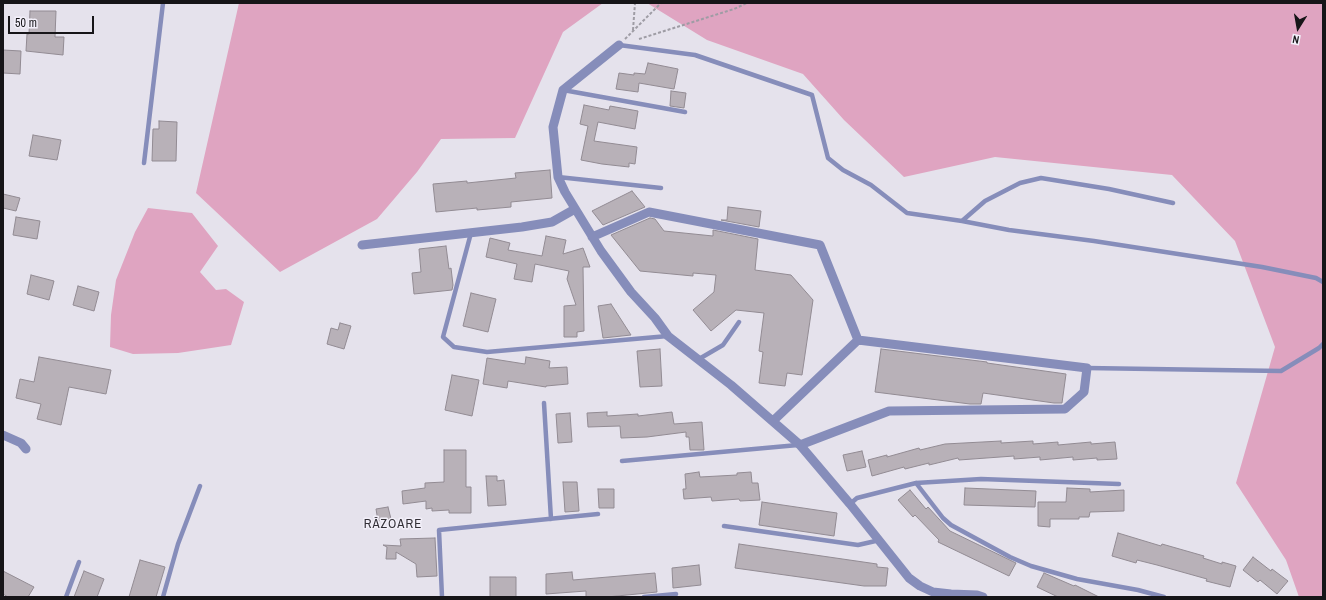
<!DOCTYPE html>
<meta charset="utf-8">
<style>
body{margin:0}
#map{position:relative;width:1326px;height:600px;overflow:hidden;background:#e5e2ec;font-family:"Archivo Narrow",sans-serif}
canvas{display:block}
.frame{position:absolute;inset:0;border:4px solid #161518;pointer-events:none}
.north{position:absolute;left:1278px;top:8px;width:40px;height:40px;-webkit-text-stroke:3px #f2eff9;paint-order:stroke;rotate:191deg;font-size:11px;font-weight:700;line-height:16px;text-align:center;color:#161518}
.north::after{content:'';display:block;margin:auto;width:14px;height:18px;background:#161518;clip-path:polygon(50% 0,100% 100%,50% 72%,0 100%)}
.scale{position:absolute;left:8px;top:16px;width:86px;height:18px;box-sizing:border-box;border:2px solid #161518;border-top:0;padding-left:5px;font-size:12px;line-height:14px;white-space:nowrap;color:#161518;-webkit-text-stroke:3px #f2eff9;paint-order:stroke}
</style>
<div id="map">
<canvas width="1326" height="600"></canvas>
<div class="frame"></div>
<div class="north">N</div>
<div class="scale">50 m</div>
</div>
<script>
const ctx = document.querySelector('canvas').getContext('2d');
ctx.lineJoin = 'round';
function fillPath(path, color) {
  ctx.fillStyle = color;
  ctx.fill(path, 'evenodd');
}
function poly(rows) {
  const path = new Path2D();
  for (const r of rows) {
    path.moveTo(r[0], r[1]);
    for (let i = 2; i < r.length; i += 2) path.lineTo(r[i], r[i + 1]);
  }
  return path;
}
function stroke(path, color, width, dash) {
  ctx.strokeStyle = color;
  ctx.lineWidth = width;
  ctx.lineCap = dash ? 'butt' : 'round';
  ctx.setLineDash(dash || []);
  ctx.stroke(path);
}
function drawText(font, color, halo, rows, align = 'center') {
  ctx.font = font + ' "Archivo Narrow",sans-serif';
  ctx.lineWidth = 3;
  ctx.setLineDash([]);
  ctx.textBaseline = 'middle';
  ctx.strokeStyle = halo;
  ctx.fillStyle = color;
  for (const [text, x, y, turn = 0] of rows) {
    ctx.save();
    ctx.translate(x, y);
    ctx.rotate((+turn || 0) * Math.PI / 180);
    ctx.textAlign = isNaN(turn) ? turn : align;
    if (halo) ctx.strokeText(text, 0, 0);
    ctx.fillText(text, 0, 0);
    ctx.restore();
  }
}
const green = poly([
 [239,3,603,3,563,32,515,138,441,139,417,172,377,219,280,272,196,193],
 [647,3,1323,3,1323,597,1299,597,1286,560,1236,483,1275,347,1235,241,1172,175,995,157,904,177,844,120,803,74,707,40],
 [148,208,192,213,218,246,200,272,216,290,226,289,244,302,231,345,178,353,133,354,110,347,111,315,116,280,135,232]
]);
const building = poly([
 [30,11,56,11,55,37,64,37,63,55,26,51,27,34,29,34,30,11],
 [3,50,21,51,20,74,3,73,3,50],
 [648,63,678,69,674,89,639,83,638,92,616,89,619,73,634,75,634,73,645,74,648,63],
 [671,91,686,93,684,108,670,106,671,91],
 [584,105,609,110,610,106,638,111,635,129,598,122,594,141,637,147,635,164,629,163,629,167,602,164,581,160,588,126,580,124,584,105],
 [159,121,177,122,176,161,152,161,153,129,159,129,159,121],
 [33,135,61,140,57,160,29,156,33,135],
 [550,170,552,198,511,202,511,207,477,210,477,208,436,212,433,184,467,181,467,183,516,178,515,173,550,170],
 [632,191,645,207,603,225,592,211,632,191],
 [3,194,20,198,16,211,3,208,3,194],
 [728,207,761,211,759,227,721,220,727,220,728,207],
 [16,217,40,221,37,239,13,235,16,217],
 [650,218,655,219,664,231,713,236,713,230,758,239,755,270,791,275,813,300,802,375,787,373,785,386,759,383,763,352,759,351,764,313,736,310,711,331,693,310,714,292,716,275,693,273,693,276,640,271,611,235,650,218],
 [546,236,566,240,563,254,583,248,590,267,583,267,584,331,577,332,577,337,564,337,564,306,576,305,567,279,569,271,535,264,532,282,514,279,517,264,486,257,490,238,510,243,508,250,542,256,546,236],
 [446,246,449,269,451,268,453,285,452,290,414,294,412,273,421,272,419,249,446,246],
 [31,275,54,281,49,300,27,294,31,275],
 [78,286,99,292,94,311,73,305,78,286],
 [471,293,496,299,488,332,463,326,471,293],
 [611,304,631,335,603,338,598,306,611,304],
 [340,323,351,326,344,349,327,344,331,328,338,330,340,323],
 [660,349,662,386,640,387,637,351,660,349],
 [881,349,987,362,987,363,1066,374,1062,403,1054,403,983,393,981,404,970,404,875,392,881,349],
 [39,357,111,370,106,394,69,387,61,425,37,419,41,404,16,398,20,379,34,382,39,357],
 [526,357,550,361,549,368,567,367,568,384,546,386,546,387,508,381,507,388,483,384,487,358,525,364,526,357],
 [452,375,479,380,472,416,445,410,452,375],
 [607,412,607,416,638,414,638,416,672,412,674,424,702,422,704,450,690,450,689,437,686,437,686,432,647,437,621,438,620,426,588,427,587,413,607,412],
 [570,413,572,442,558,443,556,414,570,413],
 [1001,441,1001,443,1033,441,1033,444,1058,442,1058,445,1091,442,1091,444,1115,442,1117,459,1097,460,1097,458,1073,460,1073,457,1040,460,1040,457,1014,459,1014,456,959,460,958,458,929,465,929,463,905,469,904,467,872,476,868,460,887,455,887,457,919,448,920,450,945,444,1001,441],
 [444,450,466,450,466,487,471,487,471,513,449,513,449,510,432,511,432,508,426,509,426,501,403,504,402,491,425,488,425,483,444,482,444,450],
 [862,451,866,467,847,471,843,455,862,451],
 [699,472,700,477,737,475,737,473,751,472,752,483,758,483,760,500,740,501,739,499,712,501,711,497,684,499,683,489,686,489,685,474,699,472],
 [486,476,497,476,497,481,504,480,506,505,488,506,486,476],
 [563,482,577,482,579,511,565,512,563,482],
 [965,488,1036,491,1035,507,964,505,965,488],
 [1067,488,1090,489,1090,492,1124,490,1124,511,1090,512,1089,517,1079,517,1079,519,1050,519,1050,527,1038,526,1038,502,1066,502,1067,488],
 [598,489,614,489,614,508,599,508,598,489],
 [910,490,926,509,928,507,950,531,1016,563,1009,576,938,542,939,540,915,515,913,517,898,500,910,490],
 [762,502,837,513,834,536,759,525,762,502],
 [388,507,391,519,378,521,376,509,388,507],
 [1118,533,1161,546,1162,544,1204,556,1203,558,1222,564,1222,562,1236,566,1230,587,1206,581,1207,579,1157,565,1137,560,1136,563,1112,556,1118,533],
 [435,538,437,576,417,577,416,564,396,552,396,559,386,559,387,547,383,545,401,546,400,539,435,538],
 [739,544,877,564,877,567,888,568,886,586,864,586,735,568,739,544],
 [1253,557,1271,571,1272,569,1288,581,1277,594,1260,580,1258,582,1243,570,1253,557],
 [140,560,165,567,156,597,129,597,140,560],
 [699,565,701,585,673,588,672,568,699,565],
 [3,571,34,587,28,597,8,597,3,594,3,571],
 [84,571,104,579,97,597,74,597,84,571],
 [572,572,573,580,655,573,657,592,607,597,586,597,586,591,546,594,546,574,572,572],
 [1044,573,1074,586,1075,585,1099,597,1058,597,1037,587,1044,573],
 [490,577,516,577,516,597,490,597,490,577]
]);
const path = poly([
 [633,30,635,3],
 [625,39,661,3],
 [639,39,734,9,747,3]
]);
const lane = poly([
 [619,45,695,55,812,95,828,158,843,170,871,185,907,213,962,221,985,201,1020,183,1041,178,1109,189,1173,203],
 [563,90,685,112],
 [144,163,163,3],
 [558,177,661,188],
 [962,221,1009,230,1094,241,1262,267,1316,278,1323,282],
 [471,233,443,337,454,347,487,352,668,336],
 [699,359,723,345,739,322],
 [1087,368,1281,371,1319,348,1323,344],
 [544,403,551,519],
 [622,461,798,445],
 [916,483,943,518,951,525,1010,557,1031,566,1077,579,1138,590,1164,597],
 [850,504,857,498,916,483,981,479,1119,484],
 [724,526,858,545,880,540],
 [66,597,79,562],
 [163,597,178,544,200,486],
 [442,597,439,530,598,514],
 [644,597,676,594]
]);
const street = poly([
 [619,45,563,90,553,127,558,177,565,192,601,251,631,292,655,318,668,336,731,385,800,445,850,504,909,578,920,586,933,592,951,594,977,595,983,597],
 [592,237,649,212,820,245,858,340],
 [362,245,522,227,552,222,575,209],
 [773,421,858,340,1087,368,1084,392,1065,409,889,411,800,445],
 [3,435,21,443,26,449]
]);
const neighbourhoodNames = [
 ["RĂZOARE",393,525]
];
fillPath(green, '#dfa4c1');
fillPath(building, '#b8b1b8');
stroke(building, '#928b93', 1);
stroke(path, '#9e9ca4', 2, [3, 2]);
stroke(lane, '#868dba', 4.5);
stroke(street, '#868dba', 9);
ctx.letterSpacing = '1px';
drawText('13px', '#322f36', '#f2eff9', neighbourhoodNames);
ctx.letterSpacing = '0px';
</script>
